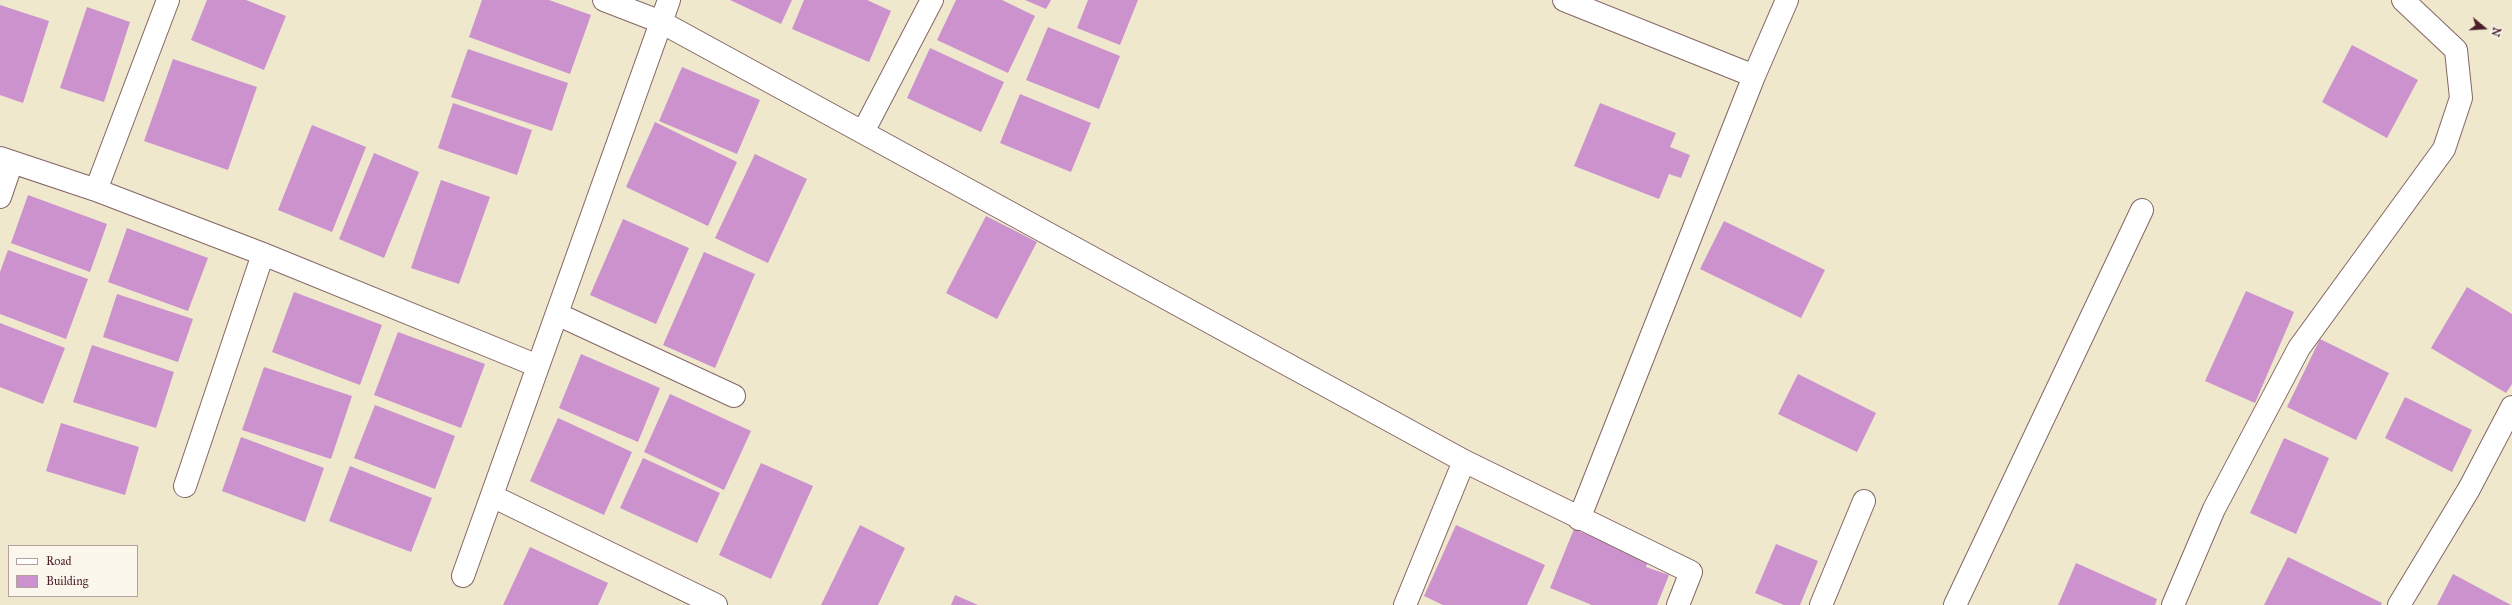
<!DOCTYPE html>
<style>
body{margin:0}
#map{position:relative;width:2512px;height:605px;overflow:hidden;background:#efe8cd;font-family:"IM FELL Great Primer",serif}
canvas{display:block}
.legend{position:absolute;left:8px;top:545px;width:130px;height:52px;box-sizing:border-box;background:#fbf7ec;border:1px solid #b4a19f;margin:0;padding:5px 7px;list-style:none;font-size:12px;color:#4a1f2b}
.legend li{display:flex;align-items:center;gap:8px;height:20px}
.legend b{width:20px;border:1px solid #b4a19f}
.north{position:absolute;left:2464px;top:8px;width:40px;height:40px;-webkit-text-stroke:3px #fbf7ec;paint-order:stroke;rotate:108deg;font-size:11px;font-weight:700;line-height:16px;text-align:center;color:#4a1f2b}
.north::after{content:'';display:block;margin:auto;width:14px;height:18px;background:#4a1f2b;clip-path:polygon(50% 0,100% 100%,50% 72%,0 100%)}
</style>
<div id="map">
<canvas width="2512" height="605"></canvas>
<ul class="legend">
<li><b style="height:5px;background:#fff"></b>Road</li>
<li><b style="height:11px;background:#cb92ce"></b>Building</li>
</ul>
<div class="north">N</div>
</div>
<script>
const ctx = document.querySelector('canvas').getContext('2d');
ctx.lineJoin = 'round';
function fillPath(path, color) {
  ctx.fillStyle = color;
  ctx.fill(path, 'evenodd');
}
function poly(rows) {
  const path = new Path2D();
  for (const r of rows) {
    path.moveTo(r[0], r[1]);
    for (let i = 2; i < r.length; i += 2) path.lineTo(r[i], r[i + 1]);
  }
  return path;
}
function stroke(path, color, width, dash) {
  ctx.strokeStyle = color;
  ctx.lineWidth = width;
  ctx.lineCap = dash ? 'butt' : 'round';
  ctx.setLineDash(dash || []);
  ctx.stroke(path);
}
const building = poly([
 [207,0,246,0,286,16,264,70,191,40],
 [482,0,549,0,591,15,570,74,469,37],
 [730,0,792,0,781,24],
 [804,0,867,0,891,11,869,62,792,29],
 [956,0,1002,0,1035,16,1008,73,937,40],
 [1025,0,1051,0,1046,9],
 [1088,0,1138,0,1120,45,1077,28],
 [0,5,49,21,23,103,0,95],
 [87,7,130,22,104,102,60,88],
 [1048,27,1120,56,1099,109,1026,80],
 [2352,45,2418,80,2387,138,2322,102],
 [930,48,1004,82,981,132,907,98],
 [468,49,568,83,552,131,451,97],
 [173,59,257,87,228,170,144,141],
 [682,67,760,100,737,154,659,121],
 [1020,94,1091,123,1071,172,1000,143],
 [453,103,532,130,517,175,438,148],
 [1600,103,1676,133,1670,147,1690,155,1681,178,1669,174,1659,199,1574,166],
 [655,122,737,162,708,226,626,187],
 [312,125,366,147,332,232,278,210],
 [374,153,419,172,384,258,339,239],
 [755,154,807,179,768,263,715,238],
 [441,180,490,197,459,284,411,268],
 [28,195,107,224,90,272,11,243],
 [986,216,1037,242,997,319,946,293],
 [623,219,689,248,656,324,590,295],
 [1724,221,1825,270,1801,318,1700,269],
 [127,228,208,258,188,311,108,282],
 [8,250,88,279,66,339,0,314,0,272],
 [704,252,755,274,715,368,663,345],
 [2467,287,2512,314,2512,384,2506,393,2431,348],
 [2246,291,2294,312,2255,403,2205,381],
 [294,292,382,325,360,385,272,352],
 [117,294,193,319,178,362,103,337],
 [0,323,65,348,43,404,0,387],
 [398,332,485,364,461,428,374,395],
 [2320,339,2389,373,2356,440,2287,407],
 [92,345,174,372,156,428,73,402],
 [581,354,660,388,638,442,559,408],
 [264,367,352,396,331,459,242,430],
 [1798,374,1876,413,1857,452,1778,414],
 [670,394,751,431,724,490,644,452],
 [2405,397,2472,430,2452,472,2385,438],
 [375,405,455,436,435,489,354,458],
 [558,418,632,452,604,515,530,481],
 [61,423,139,447,125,495,46,471],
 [241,437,324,468,305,522,222,491],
 [2284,438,2329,458,2296,534,2250,513],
 [643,458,720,493,697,543,620,508],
 [761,463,813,486,771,579,719,555],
 [350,466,432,498,411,552,329,521],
 [860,525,905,548,878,605,821,605],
 [1456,525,1545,565,1527,605,1443,605,1424,596],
 [1574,529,1649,560,1646,567,1669,575,1657,605,1592,605,1550,588],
 [1776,544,1818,561,1800,605,1784,605,1755,593],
 [530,547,608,583,598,605,503,605],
 [2288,557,2382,603,2381,605,2264,605],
 [2076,563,2157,599,2155,605,2058,605],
 [2453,574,2511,605,2437,605],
 [955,595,978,605,951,605]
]);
const minor = poly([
 [604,0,661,22,1464,461],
 [1564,0,1754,76],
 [863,132,932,0],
 [0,158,96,190,263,254,538,366],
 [96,190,168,0],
 [0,197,12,162],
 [557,314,734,396],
 [185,486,263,254],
 [492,496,716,605],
 [1579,519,1754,76,1787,0],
 [463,576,669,0],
 [1405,605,1464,461,1691,572,1678,605],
 [1821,605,1864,501],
 [1955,605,2142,210],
 [2173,605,2214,509,2299,348,2444,149,2461,98,2456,50,2403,0],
 [2399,605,2469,489,2512,407]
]);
fillPath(building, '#cb92ce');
stroke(minor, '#846564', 24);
stroke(minor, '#fff', 22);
</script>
